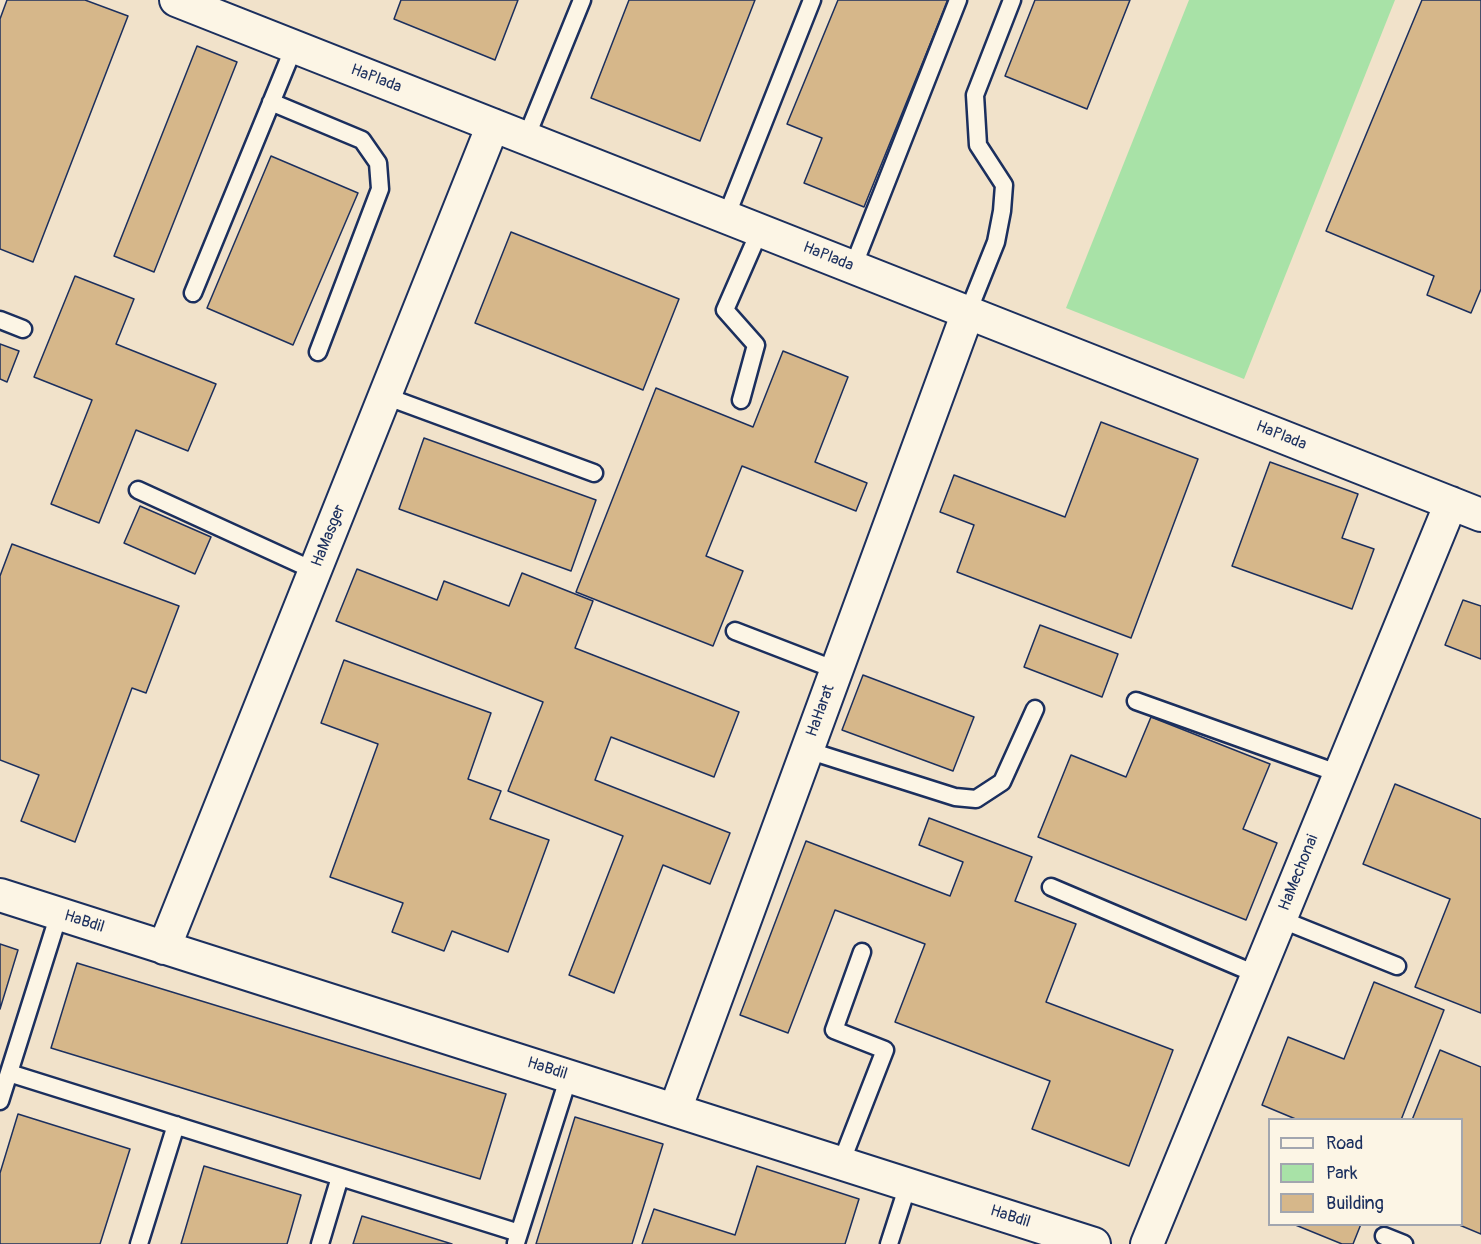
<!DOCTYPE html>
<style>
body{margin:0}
#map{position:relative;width:1481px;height:1244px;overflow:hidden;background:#fcf5e5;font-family:Pangolin,sans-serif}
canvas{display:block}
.legend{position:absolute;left:1268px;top:1118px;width:195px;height:108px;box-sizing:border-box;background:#fcf5e5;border:2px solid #a2a6af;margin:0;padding:8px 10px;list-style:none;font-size:18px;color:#1b2f5e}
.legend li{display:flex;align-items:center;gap:12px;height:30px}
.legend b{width:30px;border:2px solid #a2a6af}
</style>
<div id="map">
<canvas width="1481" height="1244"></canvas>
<ul class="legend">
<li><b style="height:8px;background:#fcf5e5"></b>Road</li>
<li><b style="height:16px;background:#a8e2a7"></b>Park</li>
<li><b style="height:16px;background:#d6b78a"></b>Building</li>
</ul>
</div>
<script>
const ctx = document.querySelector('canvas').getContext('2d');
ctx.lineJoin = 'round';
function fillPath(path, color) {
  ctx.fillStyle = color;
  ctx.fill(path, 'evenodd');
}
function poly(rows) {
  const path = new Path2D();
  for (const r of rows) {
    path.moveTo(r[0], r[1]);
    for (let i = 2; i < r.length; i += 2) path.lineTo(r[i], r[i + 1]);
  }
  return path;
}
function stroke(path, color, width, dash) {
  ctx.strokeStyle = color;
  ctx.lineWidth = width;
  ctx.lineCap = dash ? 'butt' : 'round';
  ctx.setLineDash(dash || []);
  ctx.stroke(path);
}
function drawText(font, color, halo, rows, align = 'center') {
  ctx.font = font + ' Pangolin,sans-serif';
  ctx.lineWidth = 4.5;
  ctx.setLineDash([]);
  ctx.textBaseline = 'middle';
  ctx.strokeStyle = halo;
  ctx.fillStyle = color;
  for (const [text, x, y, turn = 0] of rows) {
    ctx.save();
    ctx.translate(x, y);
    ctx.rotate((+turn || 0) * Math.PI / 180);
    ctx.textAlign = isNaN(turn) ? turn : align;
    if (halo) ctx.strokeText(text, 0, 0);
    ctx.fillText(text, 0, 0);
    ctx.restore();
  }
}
const built = poly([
 [0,0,1481,0,1481,1244,0,1244],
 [1270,1120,1462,1120,1462,1224,1270,1224]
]);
const green = poly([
 [1189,0,1395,0,1244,379,1066,308]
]);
const building = poly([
 [7,0,85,0,128,16,33,262,0,249,0,19,7,0],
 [401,0,518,0,495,60,394,19,401,0],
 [629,0,755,0,700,141,591,98,629,0],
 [838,0,948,0,864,207,804,183,822,138,787,124,838,0],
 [1035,0,1130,0,1087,109,1005,76,1035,0],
 [1422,0,1481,0,1481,289,1471,313,1427,295,1434,276,1326,231,1422,0],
 [197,46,237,62,154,272,114,256,197,46],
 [271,156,358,193,293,345,207,308,271,156],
 [511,232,679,299,643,390,475,323,511,232],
 [75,276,134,299,116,344,216,384,188,451,136,430,99,523,51,504,92,400,34,377,75,276],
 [0,344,19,351,7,382,0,379,0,344],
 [783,351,848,377,815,462,867,483,856,511,742,466,706,556,743,571,713,646,576,592,656,388,753,427,783,351],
 [1101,422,1198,459,1131,638,957,572,974,525,940,512,954,475,1065,517,1101,422],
 [424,438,596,500,571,571,399,509,424,438],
 [1270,462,1358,494,1342,538,1374,549,1352,609,1232,566,1270,462],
 [140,506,211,537,195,574,124,543,140,506],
 [12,544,179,606,146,693,132,688,75,842,21,821,39,775,0,760,0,576,12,544],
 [357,569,437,600,444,581,509,606,522,573,593,601,575,648,739,712,714,777,611,737,595,780,730,833,710,884,663,865,614,993,569,975,623,836,508,791,543,702,336,621,357,569],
 [1463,600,1481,606,1481,659,1445,645,1463,600],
 [1040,625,1118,654,1102,697,1024,667,1040,625],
 [344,660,491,713,468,779,501,791,490,819,549,840,508,952,452,931,444,951,392,932,403,903,330,877,378,744,321,723,344,660],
 [863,675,974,717,953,771,842,730,863,675],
 [1151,717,1270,764,1243,829,1277,843,1246,920,1038,837,1071,755,1126,777,1151,717],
 [1395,784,1481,819,1481,1013,1415,987,1450,899,1363,864,1395,784],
 [929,818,1032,857,1015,901,1076,924,1046,1002,1173,1050,1129,1166,1032,1129,1050,1081,895,1022,925,944,835,910,788,1033,740,1015,806,841,950,896,963,862,919,845,929,818],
 [0,944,18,950,0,1009,0,944],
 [77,963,506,1094,480,1179,51,1048,77,963],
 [1374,982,1444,1010,1401,1120,1298,1120,1262,1105,1288,1037,1344,1059,1374,982],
 [1440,1050,1481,1067,1481,1234,1457,1224,1462,1224,1462,1120,1412,1120,1440,1050],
 [18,1114,130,1149,100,1244,0,1244,0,1173,18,1114],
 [575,1117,663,1144,632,1244,536,1244,575,1117],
 [204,1166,301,1195,287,1244,181,1244,204,1166],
 [757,1166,859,1199,845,1244,642,1244,654,1209,735,1235,757,1166],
 [362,1216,452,1244,353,1244,362,1216],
 [1293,1224,1361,1224,1353,1244,1342,1244,1293,1224]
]);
const service = poly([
 [271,102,362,140,378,163,380,189,318,352],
 [526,138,582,0],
 [726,217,812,0],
 [853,267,958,0],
 [193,293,294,47],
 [968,312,996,242,1002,211,1004,185,978,145,975,95,1012,0],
 [0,320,23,329],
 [385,396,594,473],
 [741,400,756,345,725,310,760,230],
 [138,490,315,571],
 [735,631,836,670],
 [1136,701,1340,774],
 [807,750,955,797,976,799,1002,782,1035,709],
 [1051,887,1258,975],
 [1280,919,1397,966],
 [9,1073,519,1233],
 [0,1101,59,914],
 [841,1163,885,1050,834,1030,862,952],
 [1384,1236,1404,1244],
 [516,1243,569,1076],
 [139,1244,176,1125],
 [320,1244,340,1177],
 [889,1244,908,1185]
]);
const minor = poly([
 [176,0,1481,515],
 [0,895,1094,1244],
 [164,948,493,125],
 [675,1110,968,312],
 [1147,1244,1451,503]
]);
const streetNames = [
 ["HaPlada",376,79,21],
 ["HaPlada",828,257,22],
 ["HaPlada",1281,436,22],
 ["HaMasger",329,536,-68],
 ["HaHarat",821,711,-70],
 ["HaMechonai",1299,873,-68],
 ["HaBdil",84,922,18],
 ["HaBdil",547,1069,18],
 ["HaBdil",1010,1217,18]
];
fillPath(built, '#f1e2ca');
fillPath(green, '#a8e2a7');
fillPath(building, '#d6b78a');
stroke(building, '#1b2f5e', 1.5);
stroke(service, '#1b2f5e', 21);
stroke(minor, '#1b2f5e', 36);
stroke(service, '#fcf5e5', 16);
stroke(minor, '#fcf5e5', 32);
drawText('16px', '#1b2f5e', '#fcf5e5', streetNames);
</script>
